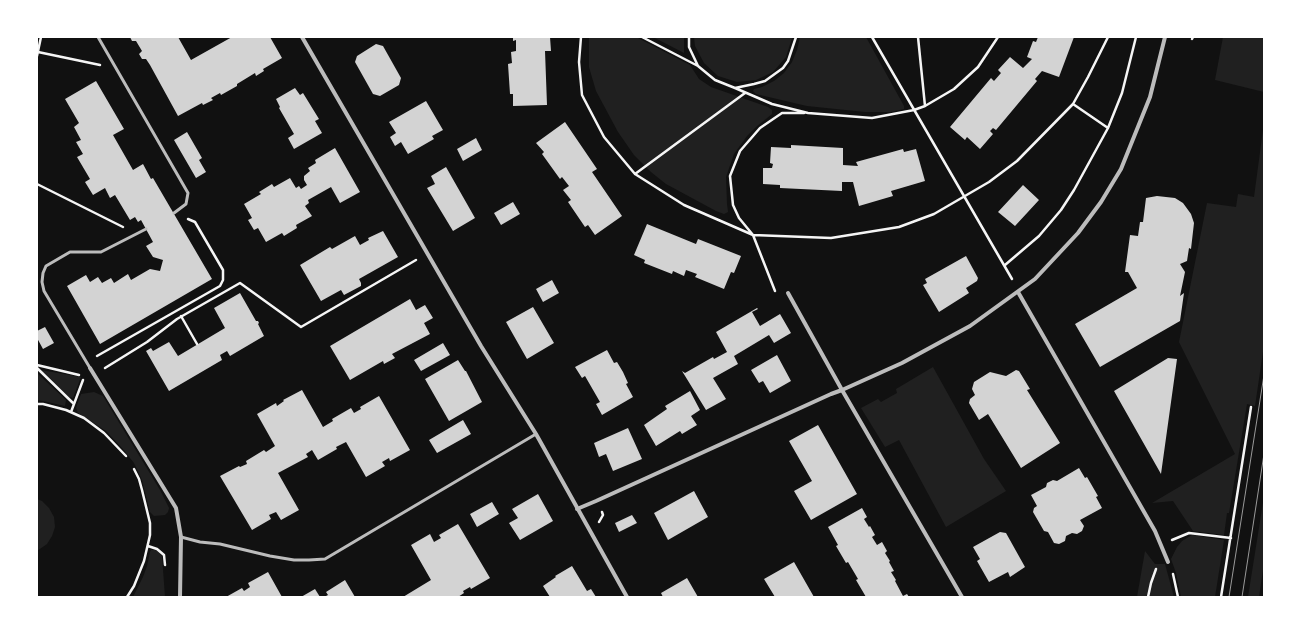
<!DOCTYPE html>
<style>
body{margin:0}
#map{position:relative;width:1301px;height:634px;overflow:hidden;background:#111;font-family:Arial,sans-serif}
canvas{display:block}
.frame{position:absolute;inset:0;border:38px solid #fff;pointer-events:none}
</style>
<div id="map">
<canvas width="1301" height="634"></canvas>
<div class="frame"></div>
</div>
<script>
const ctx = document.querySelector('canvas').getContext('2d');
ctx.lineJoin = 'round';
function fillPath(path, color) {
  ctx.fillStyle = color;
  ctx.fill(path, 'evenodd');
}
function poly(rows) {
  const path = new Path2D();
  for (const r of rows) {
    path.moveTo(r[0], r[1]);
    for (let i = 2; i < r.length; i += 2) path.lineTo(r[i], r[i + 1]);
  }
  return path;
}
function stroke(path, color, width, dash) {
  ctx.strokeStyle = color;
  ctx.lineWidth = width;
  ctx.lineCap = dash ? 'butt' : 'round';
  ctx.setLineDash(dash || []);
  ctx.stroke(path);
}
const green = poly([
 [589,37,636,37,690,65,699,79,711,87,768,107,772,110,772,114,756,127,747,136,734,154,726,177,727,204,728,212,724,214,716,211,666,184,651,172,634,155,618,132,596,91,589,67],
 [653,37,684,37,684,53],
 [694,37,792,37,792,38,786,57,773,72,756,80,737,82,718,76,704,63,695,46],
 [800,37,866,37,904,106,904,109,891,112,865,112,807,106,756,94,753,91,754,89,762,87,774,81,784,73,792,62,797,50],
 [1223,37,1264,37,1264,92,1215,80],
 [1264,122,1264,345,1255,406,1247,404,1229,513,1227,513,1224,535,1193,531,1173,501,1152,503,1235,454,1179,342,1207,203,1236,207,1238,194,1254,197],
 [933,367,984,459,1006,491,946,527,899,440,885,447,861,408,878,399,881,402,897,393,896,389],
 [41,370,81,377,73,398,69,397],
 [37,373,66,400,65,406,43,401,37,400],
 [94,392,103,396,160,490,169,508,168,512,165,515,154,516,150,512,142,480,134,463,122,448,106,431,78,413,76,408,77,405,81,394],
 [1264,496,1264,563,1259,597,1248,597],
 [37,499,42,501,49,508,54,517,55,527,52,536,47,544,37,551],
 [1192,535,1224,540,1215,597,1181,597,1176,573,1171,559,1177,547,1182,541],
 [151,550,155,550,158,551,162,556,165,597,133,597,143,577,147,566,150,552],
 [1145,551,1155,564,1165,564,1174,597,1137,597]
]);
const building = poly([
 [130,37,178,37,191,60,232,37,270,37,282,58,263,69,264,71,256,76,255,73,237,84,237,86,221,95,220,93,211,98,213,100,203,105,202,103,178,116,150,65,146,59,142,59,139,54,142,51,136,41,132,41],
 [513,37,550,37,551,51,545,51,547,105,513,106,513,94,510,94,508,64,512,63,511,52,516,51,516,40,513,41],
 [1038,37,1074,37,1059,77,1042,71,1035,79,1037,81,996,130,993,128,990,131,993,134,980,149,967,137,965,140,950,127,991,78,994,81,1001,73,998,70,1010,57,1023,68,1032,59,1027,57,1033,41,1036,42],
 [376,44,383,46,401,78,399,85,380,96,373,94,355,62,357,56],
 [96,81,124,129,113,135,133,170,143,164,151,179,153,178,212,279,100,344,67,286,86,275,90,282,98,277,102,283,111,278,114,283,128,274,131,280,150,269,160,271,163,260,153,257,146,246,153,242,141,220,138,222,135,217,130,220,115,195,110,198,105,188,93,195,85,182,90,179,77,157,83,154,76,142,81,140,74,127,79,123,65,99],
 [295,88,300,95,303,93,319,119,315,121,322,133,294,149,288,138,294,134,279,108,280,107,276,99],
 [426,101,443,130,432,136,434,139,408,154,401,142,395,146,390,137,396,133,389,122],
 [565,122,597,169,592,172,622,216,595,235,588,225,585,227,568,202,571,200,563,190,569,186,562,177,560,179,542,154,544,152,536,143],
 [187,132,202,158,199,160,206,172,196,178,174,140],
 [476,138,482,150,463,161,457,149],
 [791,145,843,148,843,165,858,166,856,162,903,149,904,152,916,149,925,181,891,191,893,196,859,206,853,182,842,182,842,191,780,188,780,185,763,184,763,168,772,168,773,164,770,163,771,147,791,148],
 [335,148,360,192,340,203,331,187,308,200,309,203,305,206,312,216,296,225,297,228,284,236,282,233,266,242,258,228,254,230,248,220,252,218,244,204,261,194,259,192,272,184,274,187,290,178,296,188,299,186,301,189,307,185,304,180,304,176,310,171,308,168,316,163,315,160],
 [446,167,475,218,453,231,427,188,435,184,431,176],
 [1023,185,1039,200,1015,226,998,212],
 [1157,196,1175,198,1183,203,1191,214,1194,223,1191,249,1189,248,1187,261,1180,264,1185,272,1180,296,1184,293,1180,321,1100,367,1075,324,1137,288,1128,272,1125,272,1130,235,1138,236,1140,222,1143,222,1146,198],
 [513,202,520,214,501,225,494,213],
 [647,224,696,244,698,239,741,256,734,273,731,272,724,289,695,277,697,274,686,270,684,276,673,271,672,274,644,263,645,260,634,255],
 [383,231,398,257,359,279,361,283,361,286,344,295,341,290,321,301,300,265,330,247,332,249,355,236,360,245,369,240,368,238],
 [966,256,978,278,977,281,966,288,969,293,939,312,923,285,927,283,925,279],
 [552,280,559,293,543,302,536,289],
 [240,293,256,321,258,321,259,323,258,324,264,336,230,356,227,351,220,355,222,360,169,391,146,351,151,348,153,351,169,342,178,356,225,328,214,308],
 [410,299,416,310,425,305,433,318,424,323,430,334,392,354,395,358,384,364,383,361,350,380,330,346],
 [533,307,554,343,527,359,506,322],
 [757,308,758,309,752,312,760,326,780,314,791,333,774,343,769,335,734,356,738,364,713,378,726,399,706,410,682,371,685,373,713,357,714,359,727,352,716,332],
 [45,327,54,343,43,349,37,338,37,331],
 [443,343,450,355,421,371,414,360],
 [607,350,614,363,617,362,623,372,628,383,626,384,633,397,602,415,596,404,600,402,585,376,582,378,575,367],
 [777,355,791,381,770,393,763,381,759,383,751,370],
 [1168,358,1177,359,1161,474,1114,391],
 [458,360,465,371,466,371,482,402,449,421,425,379],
 [1016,370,1019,371,1030,389,1027,390,1060,443,1021,468,988,414,979,420,969,403,970,399,975,395,972,389,974,382,990,372,1006,376],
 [302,390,323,427,333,421,332,419,351,408,354,413,361,409,360,407,379,396,410,450,390,461,389,458,382,462,385,466,366,477,346,442,336,447,337,449,318,460,312,450,306,454,308,457,278,473,299,510,281,520,276,512,269,515,271,519,252,530,220,476,239,466,240,467,247,464,246,461,264,450,266,452,275,446,257,414,276,403,277,406,284,401,283,400],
 [690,391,700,410,691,416,697,425,682,434,680,431,656,446,644,425,667,409,665,406],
 [463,420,471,434,437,453,429,440],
 [818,425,857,494,811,520,794,491,812,481,789,441],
 [628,428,642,459,613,471,606,454,599,457,594,443],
 [1079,468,1085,478,1087,477,1098,496,1096,497,1102,508,1080,520,1084,526,1082,531,1077,534,1072,533,1066,536,1065,541,1059,544,1054,543,1048,532,1044,531,1033,512,1034,508,1037,506,1031,495,1046,487,1047,483,1053,480,1057,481],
 [694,491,708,517,668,540,654,513],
 [538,494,553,521,520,540,509,523,518,518,512,509],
 [492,502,499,514,477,527,470,514],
 [862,508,867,517,864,519,869,527,870,526,875,535,872,537,877,545,882,542,887,551,885,553,890,561,889,562,894,571,891,572,896,580,895,581,903,596,907,594,909,597,866,597,856,580,858,579,848,562,846,563,836,546,838,545,828,527],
 [632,515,637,523,619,532,615,523],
 [458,524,490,578,471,589,470,587,463,591,464,593,458,597,403,597,431,580,411,545,430,534,434,542,441,538,439,535],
 [1000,532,1006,533,1025,567,1010,577,1008,572,989,582,977,561,980,559,973,547],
 [794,562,814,597,775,597,764,579],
 [572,566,587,591,591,589,596,597,550,597,543,586,556,577,555,576],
 [268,572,282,597,226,597,242,588,244,591,250,587,248,583],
 [687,578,698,597,663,597,661,593],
 [345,580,355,597,324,597,328,595,326,592],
 [315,589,320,597,301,597]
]);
const path = poly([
 [581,37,579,62,582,95,604,137,635,174,684,205,753,235,831,238,899,227,934,214,989,182,1017,161,1073,104,1088,77,1108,37],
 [642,37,698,66],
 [689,37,689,47,698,66,715,80,735,88,754,84,765,81,783,68,788,61,796,37],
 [872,37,1012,279],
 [918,37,925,106],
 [1192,39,1193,37],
 [38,52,100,65],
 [37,56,41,37],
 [735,88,772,104,808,113,872,118,914,110,925,106,954,89,978,67,998,37],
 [1073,104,1108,128],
 [635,174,745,93],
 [37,184,123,227],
 [1005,265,1039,236,1061,210,1074,190,1108,128,1122,93,1136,37],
 [775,291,753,235,739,218,733,205,730,176,740,151,760,128,782,113,804,113],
 [181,316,197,344],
 [97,356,220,286,223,280,223,270,195,222,188,219],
 [37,365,79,375],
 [37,368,74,404],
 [105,368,147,342,177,319,240,283,301,327,416,260],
 [37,404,43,404,66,410,84,418,104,433,126,456],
 [71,412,83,380],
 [599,522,603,515,602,512],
 [1172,540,1189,533,1231,538],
 [148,546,157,549,164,555,165,565],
 [1173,574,1178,597],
 [127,597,134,586,144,561,150,535,150,523,142,490,139,479,134,469],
 [1148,597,1151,583,1156,569],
 [1221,597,1251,407]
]);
const service = poly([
 [98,37,188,193,186,204,174,213],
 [90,368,44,291,42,282,43,273,46,266,70,252,101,252,146,229],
 [181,537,200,542,220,544,270,556,294,560,309,560,325,559,536,434]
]);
const minor = poly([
 [302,37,481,346,536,434,627,597],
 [1018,292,1155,531,1168,562],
 [788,293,842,390,962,597],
 [90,368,176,508,181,537,180,597],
 [577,509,596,501,831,394,842,390,902,363,970,326,1035,279,1078,233,1101,202,1121,169,1150,97,1165,37]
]);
const tram = poly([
 [1229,597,1264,375],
 [1242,597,1264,454]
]);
fillPath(green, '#202020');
fillPath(building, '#d3d3d3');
stroke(path, '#f5f5f5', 2.5);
stroke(service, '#bcbcbc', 3);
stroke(minor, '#bcbcbc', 4);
stroke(tram, '#9a9a9a', 1);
</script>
